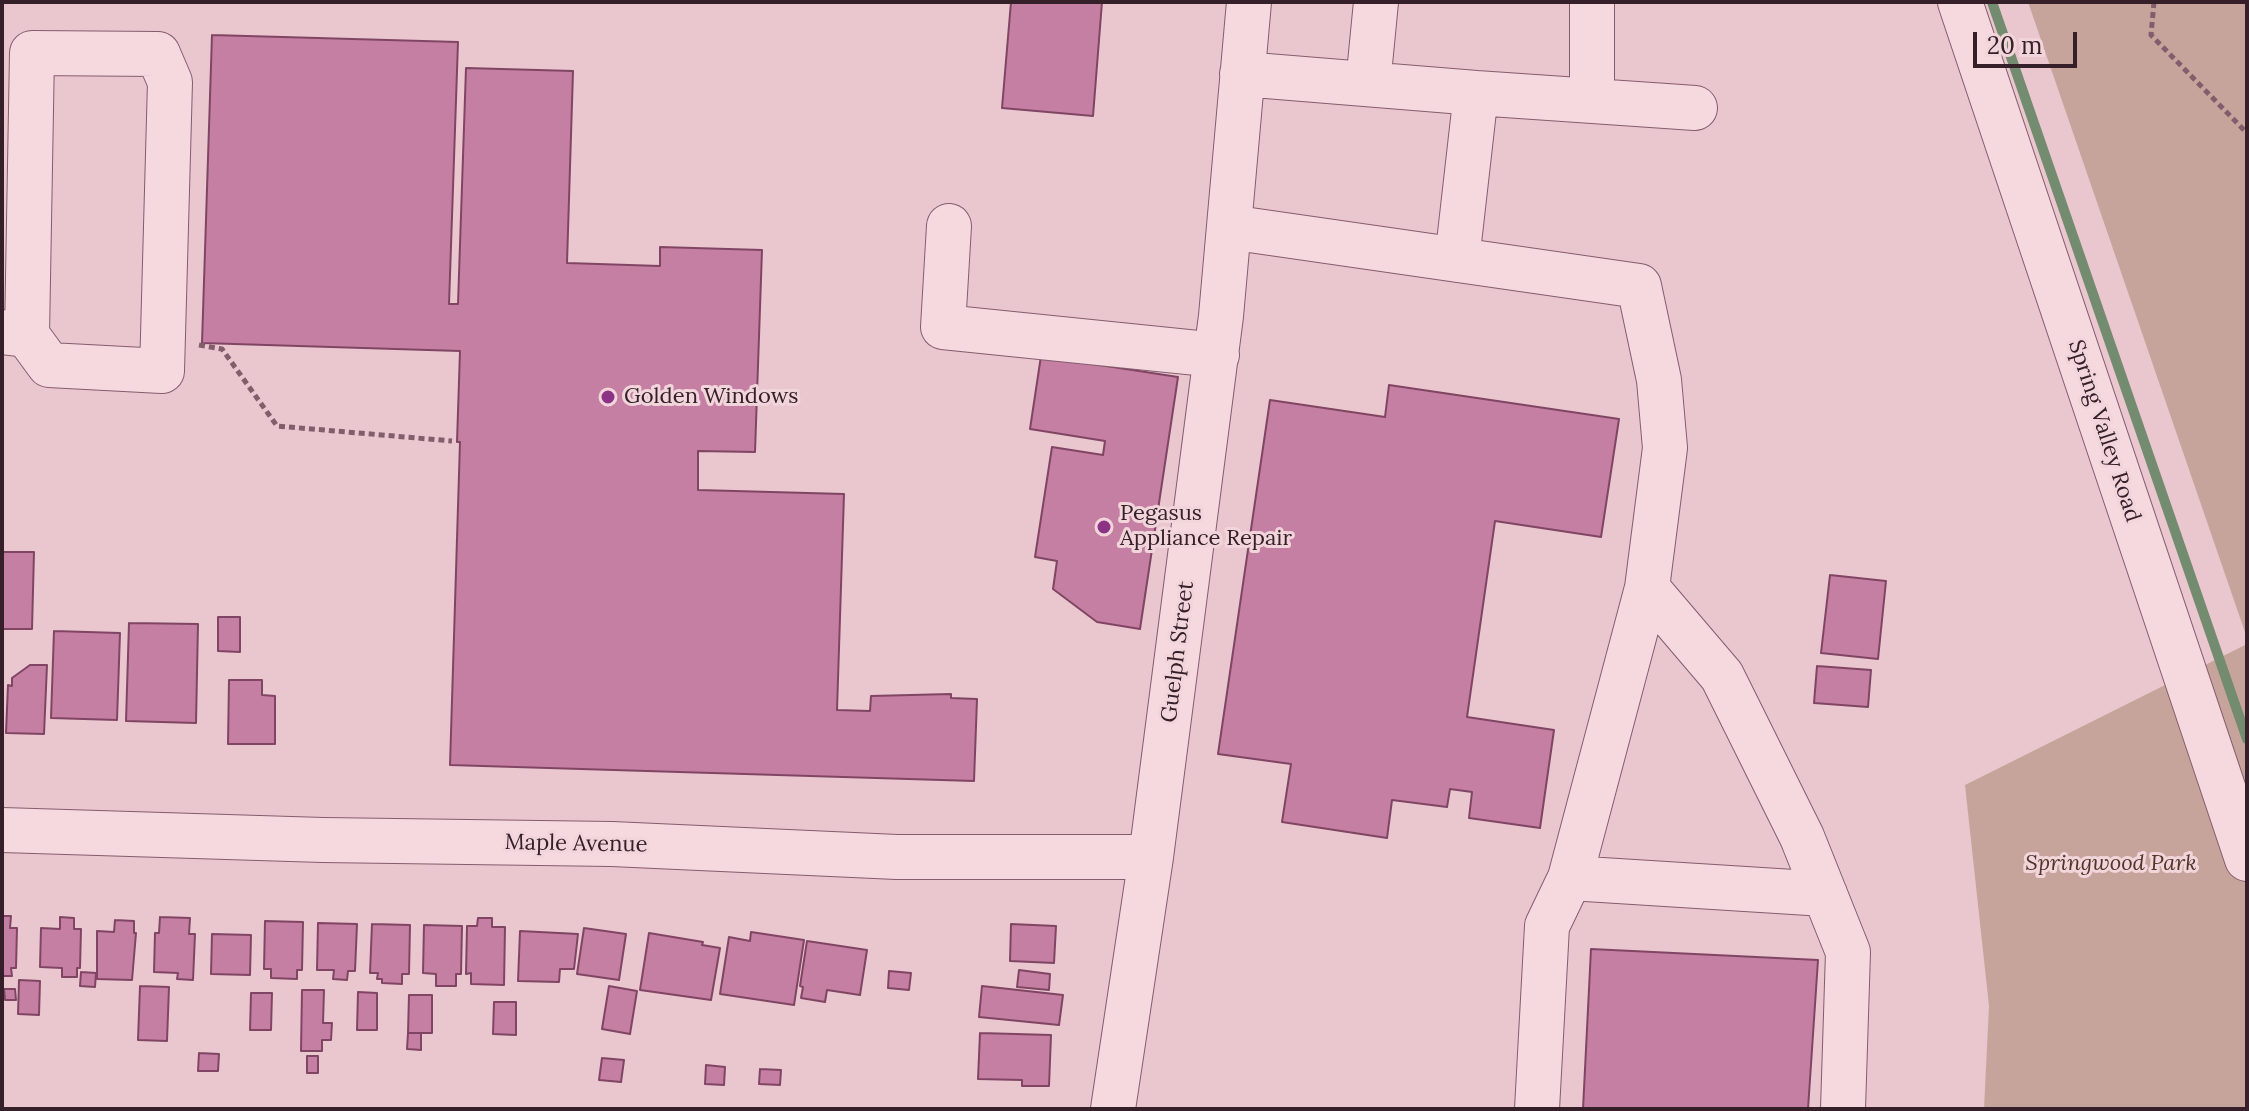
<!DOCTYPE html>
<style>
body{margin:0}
#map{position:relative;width:2249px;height:1111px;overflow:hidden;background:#eac6ce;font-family:Lora,serif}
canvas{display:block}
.frame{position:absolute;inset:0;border:4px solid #352029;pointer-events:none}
.scale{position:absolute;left:1973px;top:32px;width:104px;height:36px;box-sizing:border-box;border:4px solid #352029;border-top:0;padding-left:10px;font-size:24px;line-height:28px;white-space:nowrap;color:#352029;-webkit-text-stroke:6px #f2d5db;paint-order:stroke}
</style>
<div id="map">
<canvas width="2249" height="1111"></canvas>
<div class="frame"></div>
<div class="scale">20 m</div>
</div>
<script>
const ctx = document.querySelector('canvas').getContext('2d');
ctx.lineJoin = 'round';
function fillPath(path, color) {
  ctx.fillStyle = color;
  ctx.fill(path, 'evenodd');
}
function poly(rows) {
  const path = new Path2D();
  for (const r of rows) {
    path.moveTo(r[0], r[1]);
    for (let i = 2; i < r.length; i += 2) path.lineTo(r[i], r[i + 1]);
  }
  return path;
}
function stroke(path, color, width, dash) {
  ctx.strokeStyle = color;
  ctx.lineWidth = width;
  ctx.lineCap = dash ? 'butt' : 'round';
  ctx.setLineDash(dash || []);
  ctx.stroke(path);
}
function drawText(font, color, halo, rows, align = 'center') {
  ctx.font = font + ' Lora,serif';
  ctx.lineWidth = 6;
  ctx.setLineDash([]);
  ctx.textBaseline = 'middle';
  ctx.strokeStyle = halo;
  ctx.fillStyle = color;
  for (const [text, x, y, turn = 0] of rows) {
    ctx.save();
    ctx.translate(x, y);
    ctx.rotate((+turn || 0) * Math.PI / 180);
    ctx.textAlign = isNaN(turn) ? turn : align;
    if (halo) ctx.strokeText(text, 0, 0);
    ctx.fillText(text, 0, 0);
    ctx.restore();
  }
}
const green = poly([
 [2028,2,2247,2,2247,638],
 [2247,644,2247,1109,1984,1109,1989,1006,1965,785]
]);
const stream = poly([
 [1992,2,2247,739]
]);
const building = poly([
 [1011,2,1102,2,1093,116,1002,108,1011,2],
 [212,35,458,42,449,304,458,304,466,68,573,71,567,263,660,266,660,247,762,250,755,452,698,451,698,490,844,494,837,710,870,711,871,696,951,694,951,698,977,699,974,781,450,765,460,442,457,442,460,351,202,343,212,35],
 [1041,356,1178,377,1140,629,1097,622,1053,589,1057,561,1035,557,1052,447,1103,455,1105,441,1030,429,1041,356],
 [1389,385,1619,419,1601,537,1495,521,1467,717,1554,730,1540,828,1469,818,1472,792,1450,789,1447,807,1392,800,1387,838,1282,822,1291,764,1218,754,1270,400,1385,417,1389,385],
 [2,552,34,552,32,629,2,629,2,552],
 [1830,575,1886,581,1878,659,1821,653,1830,575],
 [218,617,240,617,240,652,218,651,218,617],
 [129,623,198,624,196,723,126,721,129,623],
 [54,631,120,633,117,720,51,718,54,631],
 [30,665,47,665,44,734,6,733,8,685,12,686,12,678,30,665],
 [1817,666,1871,670,1868,707,1814,703,1817,666],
 [229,680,262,680,262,695,275,696,275,744,228,744,229,680],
 [2,916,11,916,10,928,17,928,16,968,11,968,12,976,2,976,2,916],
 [60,917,74,918,74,929,81,929,80,968,77,968,77,977,62,977,62,968,40,967,41,928,60,929,60,917],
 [160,917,190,918,189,934,195,934,193,980,177,979,178,973,154,972,155,933,159,933,160,917],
 [478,918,492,918,492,927,505,927,504,985,471,984,471,973,466,974,467,926,477,926,478,918],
 [115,920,134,921,134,933,136,933,132,980,97,979,97,931,114,932,115,920],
 [265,921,303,922,302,970,297,970,297,979,271,978,271,969,264,969,265,921],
 [318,923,357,924,355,971,348,971,347,980,333,979,334,970,317,970,318,923],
 [372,924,410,925,409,974,402,974,402,984,382,983,382,979,377,979,378,973,370,973,372,924],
 [1011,924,1056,926,1054,963,1010,961,1011,924],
 [424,925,462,926,461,974,456,974,456,986,436,986,436,974,423,973,424,925],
 [584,928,626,934,619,980,577,974,584,928],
 [520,931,578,934,574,969,560,969,559,982,518,981,520,931],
 [751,932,804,940,794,1005,720,994,729,937,750,941,751,932],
 [649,933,703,942,702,945,720,948,711,1000,640,990,649,933],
 [212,934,251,935,250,975,211,974,212,934],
 [807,941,867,950,860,995,827,990,825,1002,801,998,803,987,800,986,807,941],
 [1591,949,1818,960,1808,1109,1583,1109,1591,949],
 [1019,970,1050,974,1049,990,1017,987,1019,970],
 [889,971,911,973,909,990,888,988,889,971],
 [81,972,96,973,95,987,80,986,81,972],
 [19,980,40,981,39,1015,18,1014,19,980],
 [140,986,169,987,167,1041,138,1040,140,986],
 [609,986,637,991,630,1034,602,1029,609,986],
 [982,986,1063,995,1059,1025,979,1017,982,986],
 [4,989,15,989,16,1000,5,1000,4,989],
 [302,990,324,990,323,1023,332,1023,331,1040,322,1040,322,1051,301,1051,302,990],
 [358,992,377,993,377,1030,357,1030,358,992],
 [251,993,272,993,271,1030,250,1030,251,993],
 [409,995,432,995,432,1033,408,1033,409,995],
 [494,1002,516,1002,516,1035,493,1034,494,1002],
 [408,1033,421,1033,421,1050,407,1049,408,1033],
 [980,1033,1051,1035,1049,1086,1022,1086,1022,1080,978,1079,980,1033],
 [199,1053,219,1054,218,1071,198,1071,199,1053],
 [307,1056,318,1056,318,1073,307,1073,307,1056],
 [602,1058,624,1060,621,1082,599,1080,602,1058],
 [706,1065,725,1067,724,1085,705,1084,706,1065],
 [760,1069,781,1070,780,1085,759,1084,760,1069]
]);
const path = poly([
 [2154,2,2151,35,2247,133],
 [199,345,222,349,277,426,452,441]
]);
const minor = poly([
 [1592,2,1592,101],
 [1960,2,2247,859],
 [1242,74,1476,93,1457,260],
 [1368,84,1376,2],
 [1476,93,1695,108],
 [949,226,943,327,1217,355],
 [1229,227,1639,286,1659,380,1665,448,1647,588,1570,878,1547,926,1537,1109],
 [2,332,27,335,49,365,162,371,170,82,158,54,32,53,27,335],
 [1647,588,1722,676,1802,837,1848,952,1843,1109],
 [2,830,323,840,612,844,897,857,1151,857],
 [1570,878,1825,894],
 [1113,1109,1151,857,1221,316,1249,2]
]);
const markers = [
 [608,397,8,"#8d3386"],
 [1104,527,8,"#8d3386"]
];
const poiNames = [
 ["Golden Windows",624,397],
 ["Pegasus",1120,514],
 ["Appliance Repair",1120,539]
];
const streetNames = [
 ["Spring Valley Road",2104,431,72],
 ["Guelph Street",1178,652,-83],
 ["Maple Avenue",576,844,1]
];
const parkNames = [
 ["Springwood Park",2111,864]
];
fillPath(green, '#c7a49b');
stroke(stream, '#738b6f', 10);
fillPath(building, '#c57fa2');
stroke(building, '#814564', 2);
stroke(minor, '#845d6c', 46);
stroke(path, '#845d6c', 5, [6, 4]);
stroke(minor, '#f6d8df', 44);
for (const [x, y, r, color] of markers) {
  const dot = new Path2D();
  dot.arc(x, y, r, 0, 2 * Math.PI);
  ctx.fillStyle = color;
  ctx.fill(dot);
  stroke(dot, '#f2d5db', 3);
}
drawText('22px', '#352029', '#f2d5db', poiNames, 'left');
drawText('22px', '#352029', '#f2d5db', streetNames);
drawText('italic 22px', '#503628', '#f2d5db', parkNames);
</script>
